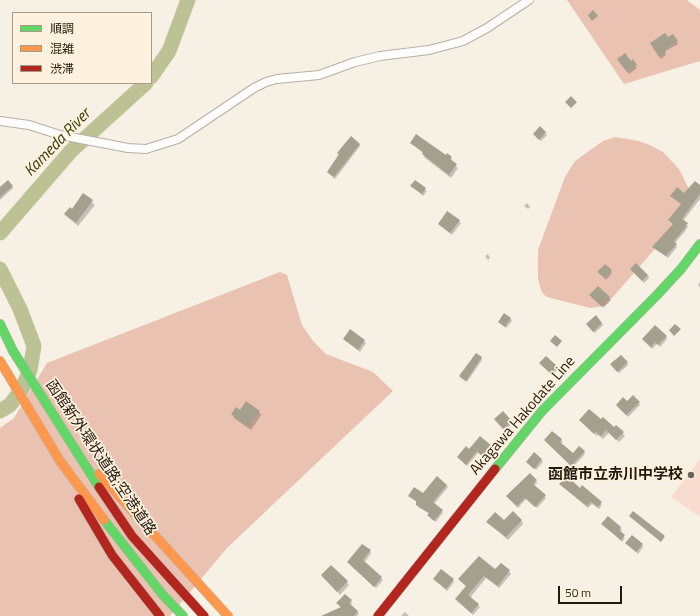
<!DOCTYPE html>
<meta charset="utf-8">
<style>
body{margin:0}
#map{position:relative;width:700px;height:616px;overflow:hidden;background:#f6f0e5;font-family:"Titillium Web","Noto Sans JP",sans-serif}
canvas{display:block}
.legend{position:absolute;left:12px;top:12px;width:140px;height:72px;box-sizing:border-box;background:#fef1dd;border:1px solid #a69b8a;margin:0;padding:5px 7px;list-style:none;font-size:12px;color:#221a0e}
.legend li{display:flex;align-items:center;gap:8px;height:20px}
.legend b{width:20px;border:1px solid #a69b8a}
.scale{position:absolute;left:558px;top:586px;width:64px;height:18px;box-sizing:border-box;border:2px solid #221a0e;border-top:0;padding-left:5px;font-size:12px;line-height:14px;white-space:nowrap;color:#221a0e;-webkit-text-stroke:3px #fef1dd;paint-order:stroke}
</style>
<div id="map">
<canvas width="700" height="616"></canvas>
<ul class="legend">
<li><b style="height:5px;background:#63d668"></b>順調</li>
<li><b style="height:5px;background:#ff974d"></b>混雑</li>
<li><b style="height:5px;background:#b3261e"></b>渋滞</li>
</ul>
<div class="scale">50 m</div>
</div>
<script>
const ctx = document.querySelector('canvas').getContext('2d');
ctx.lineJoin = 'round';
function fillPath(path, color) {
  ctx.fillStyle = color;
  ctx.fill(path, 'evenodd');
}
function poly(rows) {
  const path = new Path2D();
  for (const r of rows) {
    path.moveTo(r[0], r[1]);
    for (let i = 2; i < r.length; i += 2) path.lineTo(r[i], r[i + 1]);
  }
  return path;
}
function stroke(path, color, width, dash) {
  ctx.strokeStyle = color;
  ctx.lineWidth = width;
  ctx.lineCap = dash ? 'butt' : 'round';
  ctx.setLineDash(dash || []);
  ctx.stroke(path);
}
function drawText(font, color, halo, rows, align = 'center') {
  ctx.font = font + ' "Titillium Web","Noto Sans JP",sans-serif';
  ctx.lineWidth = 3.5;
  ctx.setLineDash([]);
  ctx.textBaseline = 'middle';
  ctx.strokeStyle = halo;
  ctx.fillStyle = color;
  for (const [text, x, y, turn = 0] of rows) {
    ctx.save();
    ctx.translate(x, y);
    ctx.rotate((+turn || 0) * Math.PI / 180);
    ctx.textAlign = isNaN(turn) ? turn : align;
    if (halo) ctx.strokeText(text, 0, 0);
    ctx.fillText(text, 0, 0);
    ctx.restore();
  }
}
const green = poly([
 [700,459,700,517,671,497]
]);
const forest = poly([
 [567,0,687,0,700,10,700,61,624,84],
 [615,137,639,141,652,146,663,152,679,169,689,189,682,218,605,306,590,308,547,297,542,293,538,279,538,250,565,177,575,161,603,141],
 [280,272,287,275,302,325,313,341,326,354,373,372,393,391,227,548,170,616,0,616,0,428,14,418,47,363]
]);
const shadow = poly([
 [673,35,678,44,664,52,666,55,661,59,651,44],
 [619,62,630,62,637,68,629,74],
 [545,132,547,135,541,141,536,136],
 [411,143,451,157,452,162,458,168,451,178,425,158,423,153],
 [359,144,360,146,335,179,329,174,328,172,340,155,338,153],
 [415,181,427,191,423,196,412,186],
 [12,186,13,188,0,200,0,188],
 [700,186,700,199,683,221,688,226,686,230,675,243,677,247,668,258,655,249,674,225,685,194],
 [84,195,95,205,78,226,65,215,72,210],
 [527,203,530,207,528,209,524,206],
 [448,212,461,223,452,235,439,224],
 [488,254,490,258,488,260,485,256],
 [631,269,648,275,649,278,644,283],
 [611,271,612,273,606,280,599,272],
 [700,282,700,288,698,285],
 [591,295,609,298,611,300,603,308],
 [510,318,512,321,506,328,499,322],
 [602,323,603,325,595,333,589,327],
 [350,331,366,343,360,352,344,339],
 [666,337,667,339,660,347,657,344,652,349,643,340],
 [481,357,482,360,467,382,462,379,460,377],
 [546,357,558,369,552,375,540,363],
 [627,362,628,365,619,373,613,367],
 [639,403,640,405,628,417,618,407],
 [259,412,261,415,251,430,234,418,232,414],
 [581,420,614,428,616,426,625,436,619,442,609,433,603,439,598,435,597,436],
 [511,421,512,424,505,430,497,422],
 [480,438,492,449,485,458,478,453,467,466,458,457,470,450],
 [561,440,563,442,561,444,573,454,584,451,585,454,573,467,547,442],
 [541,459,543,462,536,470,527,462],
 [536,481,537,483,534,486,546,498,537,508,526,499,518,508,508,498,507,496,516,486,517,488],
 [446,485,448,487,434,504,443,512,436,522,430,517,430,514,418,507,417,502,409,496,423,494],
 [562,486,580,489,602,505,599,509,592,504,588,508],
 [521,520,523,524,508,540,487,522],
 [603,524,621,528,622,530,620,532,625,538,622,542],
 [626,543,642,545,643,547,638,554],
 [370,551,371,553,364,563,383,580,376,588,348,562],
 [496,571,509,571,511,574,499,588,486,578,470,598,480,607,473,615,456,599,467,587,459,579],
 [322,576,347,582,349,585,340,595],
 [453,580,454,582,447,591,436,581],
 [351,601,352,603,350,605,358,612,359,614,357,616,327,616,341,608,338,603],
 [405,612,409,616,401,616]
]);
const river = poly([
 [151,77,169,51,188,0],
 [0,233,71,151,146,83],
 [0,269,20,309,34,346,30,370,22,389,10,405,0,411]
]);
const building = poly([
 [593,10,598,16,592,21,588,15],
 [665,33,668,37,673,34,678,41,664,50,666,52,659,57,650,43],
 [625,53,631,61,633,59,637,65,627,72,617,59],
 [571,96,577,102,571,108,565,102],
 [540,126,546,132,539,140,533,134],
 [416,134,446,155,447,153,452,157,450,159,457,164,449,175,422,154,423,152,410,143],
 [351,136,360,144,334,177,327,172,339,154,337,153],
 [8,180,13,186,0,197,0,187],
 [415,180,426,188,422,194,410,186],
 [695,181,700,185,700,194,682,219,688,223,685,226,686,227,674,241,677,244,666,256,652,247,673,224,668,220,681,204,670,196,677,187,684,193],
 [83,193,93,200,76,223,64,214,70,207,72,209],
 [447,211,460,220,450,233,438,224],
 [636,263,648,275,642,281,630,269],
 [605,264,612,270,605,278,597,272],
 [598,286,610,297,601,306,589,295],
 [504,313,511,318,505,327,498,322],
 [596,315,602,323,593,332,586,324],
 [675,324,681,329,674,336,669,330],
 [655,325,667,336,658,345,655,342,651,347,642,339],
 [350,329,365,340,358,350,343,339],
 [555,335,562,341,557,347,550,341],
 [476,353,482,357,466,381,459,376],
 [621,355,628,362,617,372,610,364],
 [546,356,557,366,551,374,539,363],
 [633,395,640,402,626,415,616,405,623,397,627,401],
 [246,401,260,411,248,427,231,414,236,407,240,410],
 [589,409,601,419,603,417,614,427,616,425,624,432,616,440,606,430,601,436,596,432,594,434,579,420],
 [503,411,512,421,503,429,494,419],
 [552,431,562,439,560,442,573,453,579,446,585,451,571,466,544,440],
 [480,436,492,446,483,457,477,451,466,465,457,457,466,446,469,449],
 [534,452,542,459,534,469,526,462],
 [530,473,537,480,533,484,546,495,535,507,525,498,517,506,506,496],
 [437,476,447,485,433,502,443,510,434,521,427,515,429,513,416,505,416,501,408,496,414,487,423,493],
 [567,476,580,488,582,485,602,502,598,507,591,502,587,506,559,484],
 [513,511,522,520,506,537,486,522,495,512,504,520],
 [633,511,665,536,661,542,629,516],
 [608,516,621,527,619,530,625,535,621,540,601,524],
 [632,535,643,544,636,552,625,543],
 [362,544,371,550,363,560,382,577,374,587,347,562],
 [479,556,495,569,501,563,510,570,498,586,484,576,468,595,479,604,471,613,455,599,466,586,458,579],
 [331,565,348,581,337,592,321,575],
 [441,569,454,579,446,589,433,579],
 [345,594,352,600,349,603,358,611,354,616,321,616,341,607,336,603]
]);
const street = poly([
 [0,121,29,125,60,135,128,148,146,149,178,139,254,88,266,82,277,79,319,75,355,62,380,56,429,50,463,41,487,28,529,0]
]);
const fast = poly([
 [0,324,13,351,99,487],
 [495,469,542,411,657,295,681,269,700,244],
 [104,520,162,594,183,616]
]);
const slow = poly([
 [0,361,60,461,104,520],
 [99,474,228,616]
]);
const jam = poly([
 [99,487,132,536,204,616],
 [79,499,112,555,160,616],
 [378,616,495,469]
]);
const markers = [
 [691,475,4,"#6c6559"]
];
const streetNames = [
 ["Akagawa Hakodate Line",523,416,-49],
 ["函館新外環状道路;空港道路",100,458,56]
];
const poiNames = [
 ["函館市立赤川中学校",683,475]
];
const waterNames = [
 ["Kameda River",58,143,-46]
];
fillPath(green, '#f8dccf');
fillPath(forest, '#eac2b2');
fillPath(shadow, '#0003');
stroke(river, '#bcc293', 15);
fillPath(building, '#a5a08e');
stroke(street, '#b6afa5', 10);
stroke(fast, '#b6afa5', 10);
stroke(slow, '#b6afa5', 10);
stroke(jam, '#b6afa5', 10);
stroke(street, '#fefdfb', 8);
stroke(fast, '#63d668', 9);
stroke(slow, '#ff974d', 9);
stroke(jam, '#b3261e', 9);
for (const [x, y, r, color] of markers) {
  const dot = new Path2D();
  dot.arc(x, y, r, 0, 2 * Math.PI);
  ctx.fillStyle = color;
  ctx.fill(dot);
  stroke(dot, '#fef1dd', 1.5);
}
drawText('15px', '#221a0e', '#fef1dd', streetNames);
drawText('bold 15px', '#221a0e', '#fef1dd', poiNames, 'right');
drawText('italic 16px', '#363d0c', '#fef1dd', waterNames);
</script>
